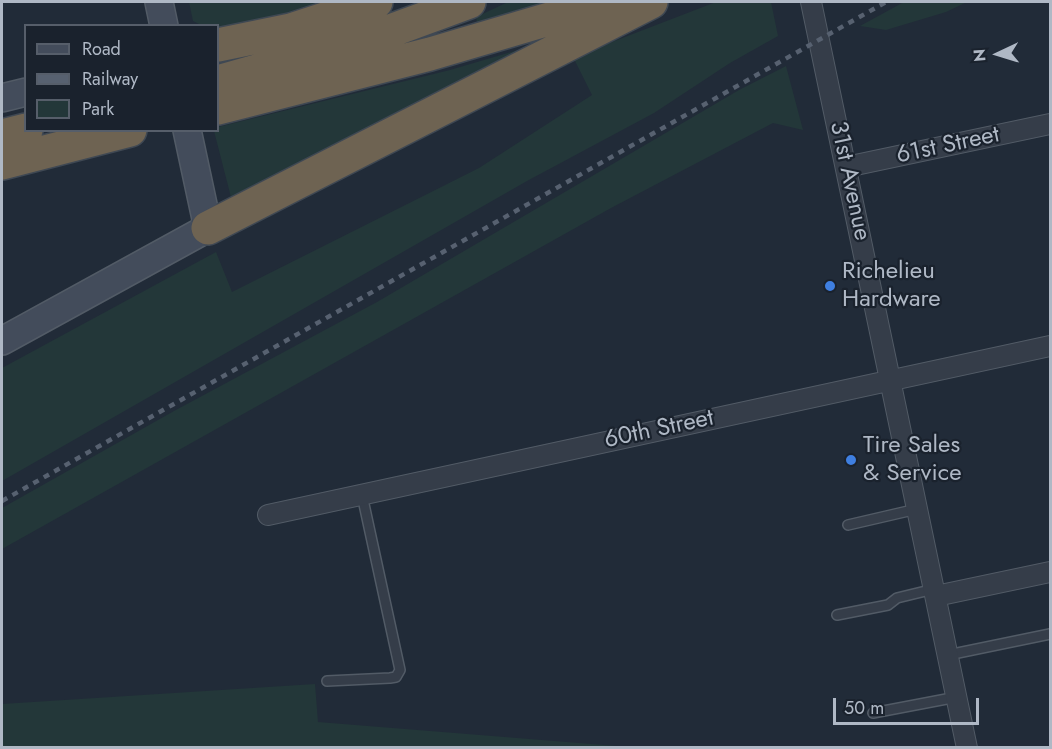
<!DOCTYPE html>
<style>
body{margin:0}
#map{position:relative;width:1052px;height:749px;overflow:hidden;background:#212b38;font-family:Jost,sans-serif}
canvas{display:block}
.frame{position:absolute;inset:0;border:3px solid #afb8c5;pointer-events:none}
.legend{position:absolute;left:24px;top:24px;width:195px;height:108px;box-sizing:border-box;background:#1a222d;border:2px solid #565e6a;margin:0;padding:8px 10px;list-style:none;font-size:18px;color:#afb8c5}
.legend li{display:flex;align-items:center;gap:12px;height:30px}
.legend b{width:30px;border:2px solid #565e6a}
.north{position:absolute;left:968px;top:24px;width:60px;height:60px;-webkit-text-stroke:4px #1a222d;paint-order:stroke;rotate:266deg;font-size:16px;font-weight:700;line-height:24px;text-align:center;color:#afb8c5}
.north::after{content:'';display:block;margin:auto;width:21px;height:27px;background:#afb8c5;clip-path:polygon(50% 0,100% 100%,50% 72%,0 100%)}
.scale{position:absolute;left:833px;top:698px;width:146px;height:27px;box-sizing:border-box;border:3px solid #afb8c5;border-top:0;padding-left:8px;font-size:18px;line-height:21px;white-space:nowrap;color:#afb8c5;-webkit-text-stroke:4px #1a222d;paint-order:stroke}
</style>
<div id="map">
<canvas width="1052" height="749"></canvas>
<div class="frame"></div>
<ul class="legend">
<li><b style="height:8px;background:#434c5b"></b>Road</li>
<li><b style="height:8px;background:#576170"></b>Railway</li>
<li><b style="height:16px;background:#233739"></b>Park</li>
</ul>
<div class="north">N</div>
<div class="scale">50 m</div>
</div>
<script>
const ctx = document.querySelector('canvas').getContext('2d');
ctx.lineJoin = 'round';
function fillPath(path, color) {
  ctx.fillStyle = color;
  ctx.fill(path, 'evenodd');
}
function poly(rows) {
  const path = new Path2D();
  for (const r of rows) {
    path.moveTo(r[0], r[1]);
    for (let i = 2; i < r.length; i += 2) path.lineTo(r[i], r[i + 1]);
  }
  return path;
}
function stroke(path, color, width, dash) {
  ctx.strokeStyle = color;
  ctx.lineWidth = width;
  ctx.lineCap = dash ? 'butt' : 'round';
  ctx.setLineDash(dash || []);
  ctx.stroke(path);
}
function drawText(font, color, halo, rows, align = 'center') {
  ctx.font = font + ' Jost,sans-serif';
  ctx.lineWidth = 4.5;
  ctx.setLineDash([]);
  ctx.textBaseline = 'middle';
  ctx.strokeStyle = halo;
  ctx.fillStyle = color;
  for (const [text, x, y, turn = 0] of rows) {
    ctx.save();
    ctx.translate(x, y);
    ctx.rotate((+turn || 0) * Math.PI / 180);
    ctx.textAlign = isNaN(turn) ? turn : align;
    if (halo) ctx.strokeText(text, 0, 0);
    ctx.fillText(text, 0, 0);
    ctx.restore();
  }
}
const green = poly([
 [189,2,349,2,218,36,218,26,201,25,193,21],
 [508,2,546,2,477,23,476,17],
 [716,2,771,2,778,36,730,63,654,113,527,181,2,481,2,368,216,252,232,292,479,168,592,95,573,57],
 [904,2,967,2,946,12,886,30,860,26],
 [562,37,233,205,214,131,218,130,218,127,450,70],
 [786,66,803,130,773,123,611,208,2,549,2,508,174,411,377,302,739,90],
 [315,684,318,722,629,747,2,746,2,704]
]);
const lane = poly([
 [848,525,917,509],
 [837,615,888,605,897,598,934,589],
 [948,655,1050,634],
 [327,681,390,678,396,677,400,670,362,495],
 [873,713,957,697]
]);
const street = poly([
 [811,2,967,748],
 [846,167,1050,124],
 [268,515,1050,346],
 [936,596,1050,572]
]);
const secondary = poly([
 [159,2,164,26],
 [2,98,26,92],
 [2,341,208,228,187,130]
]);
const highway = poly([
 [218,45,291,30,376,2],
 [218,82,363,41,469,2],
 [218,108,430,54,607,2],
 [2,136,26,130],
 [2,163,130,130],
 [208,228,651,2]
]);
const rail = poly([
 [2,501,886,2]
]);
const markers = [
 [830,286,6,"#3f7fe0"],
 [851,460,6,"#3f7fe0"]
];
const streetNames = [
 ["61st Street",948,146,-12],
 ["31st Avenue",849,181,78],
 ["60th Street",659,430,-12]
];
const poiNames = [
 ["Richelieu",842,272],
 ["Hardware",842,300],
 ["Tire Sales",863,446],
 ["& Service",863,474]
];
fillPath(green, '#233739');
stroke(lane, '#525b66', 12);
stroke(street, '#525b66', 22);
stroke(secondary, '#525b66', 30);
stroke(highway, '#3f4853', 36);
stroke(lane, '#353d49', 9);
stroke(street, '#353d49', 20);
stroke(secondary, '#434c5b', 27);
stroke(highway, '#6e6352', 33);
stroke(rail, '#576170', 4.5, [6, 6]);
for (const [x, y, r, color] of markers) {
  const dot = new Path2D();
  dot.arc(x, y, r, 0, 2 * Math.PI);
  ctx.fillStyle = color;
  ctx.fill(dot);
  stroke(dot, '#1a222d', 2);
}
drawText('24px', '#afb8c5', '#1a222d', streetNames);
drawText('24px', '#afb8c5', '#1a222d', poiNames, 'left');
</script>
